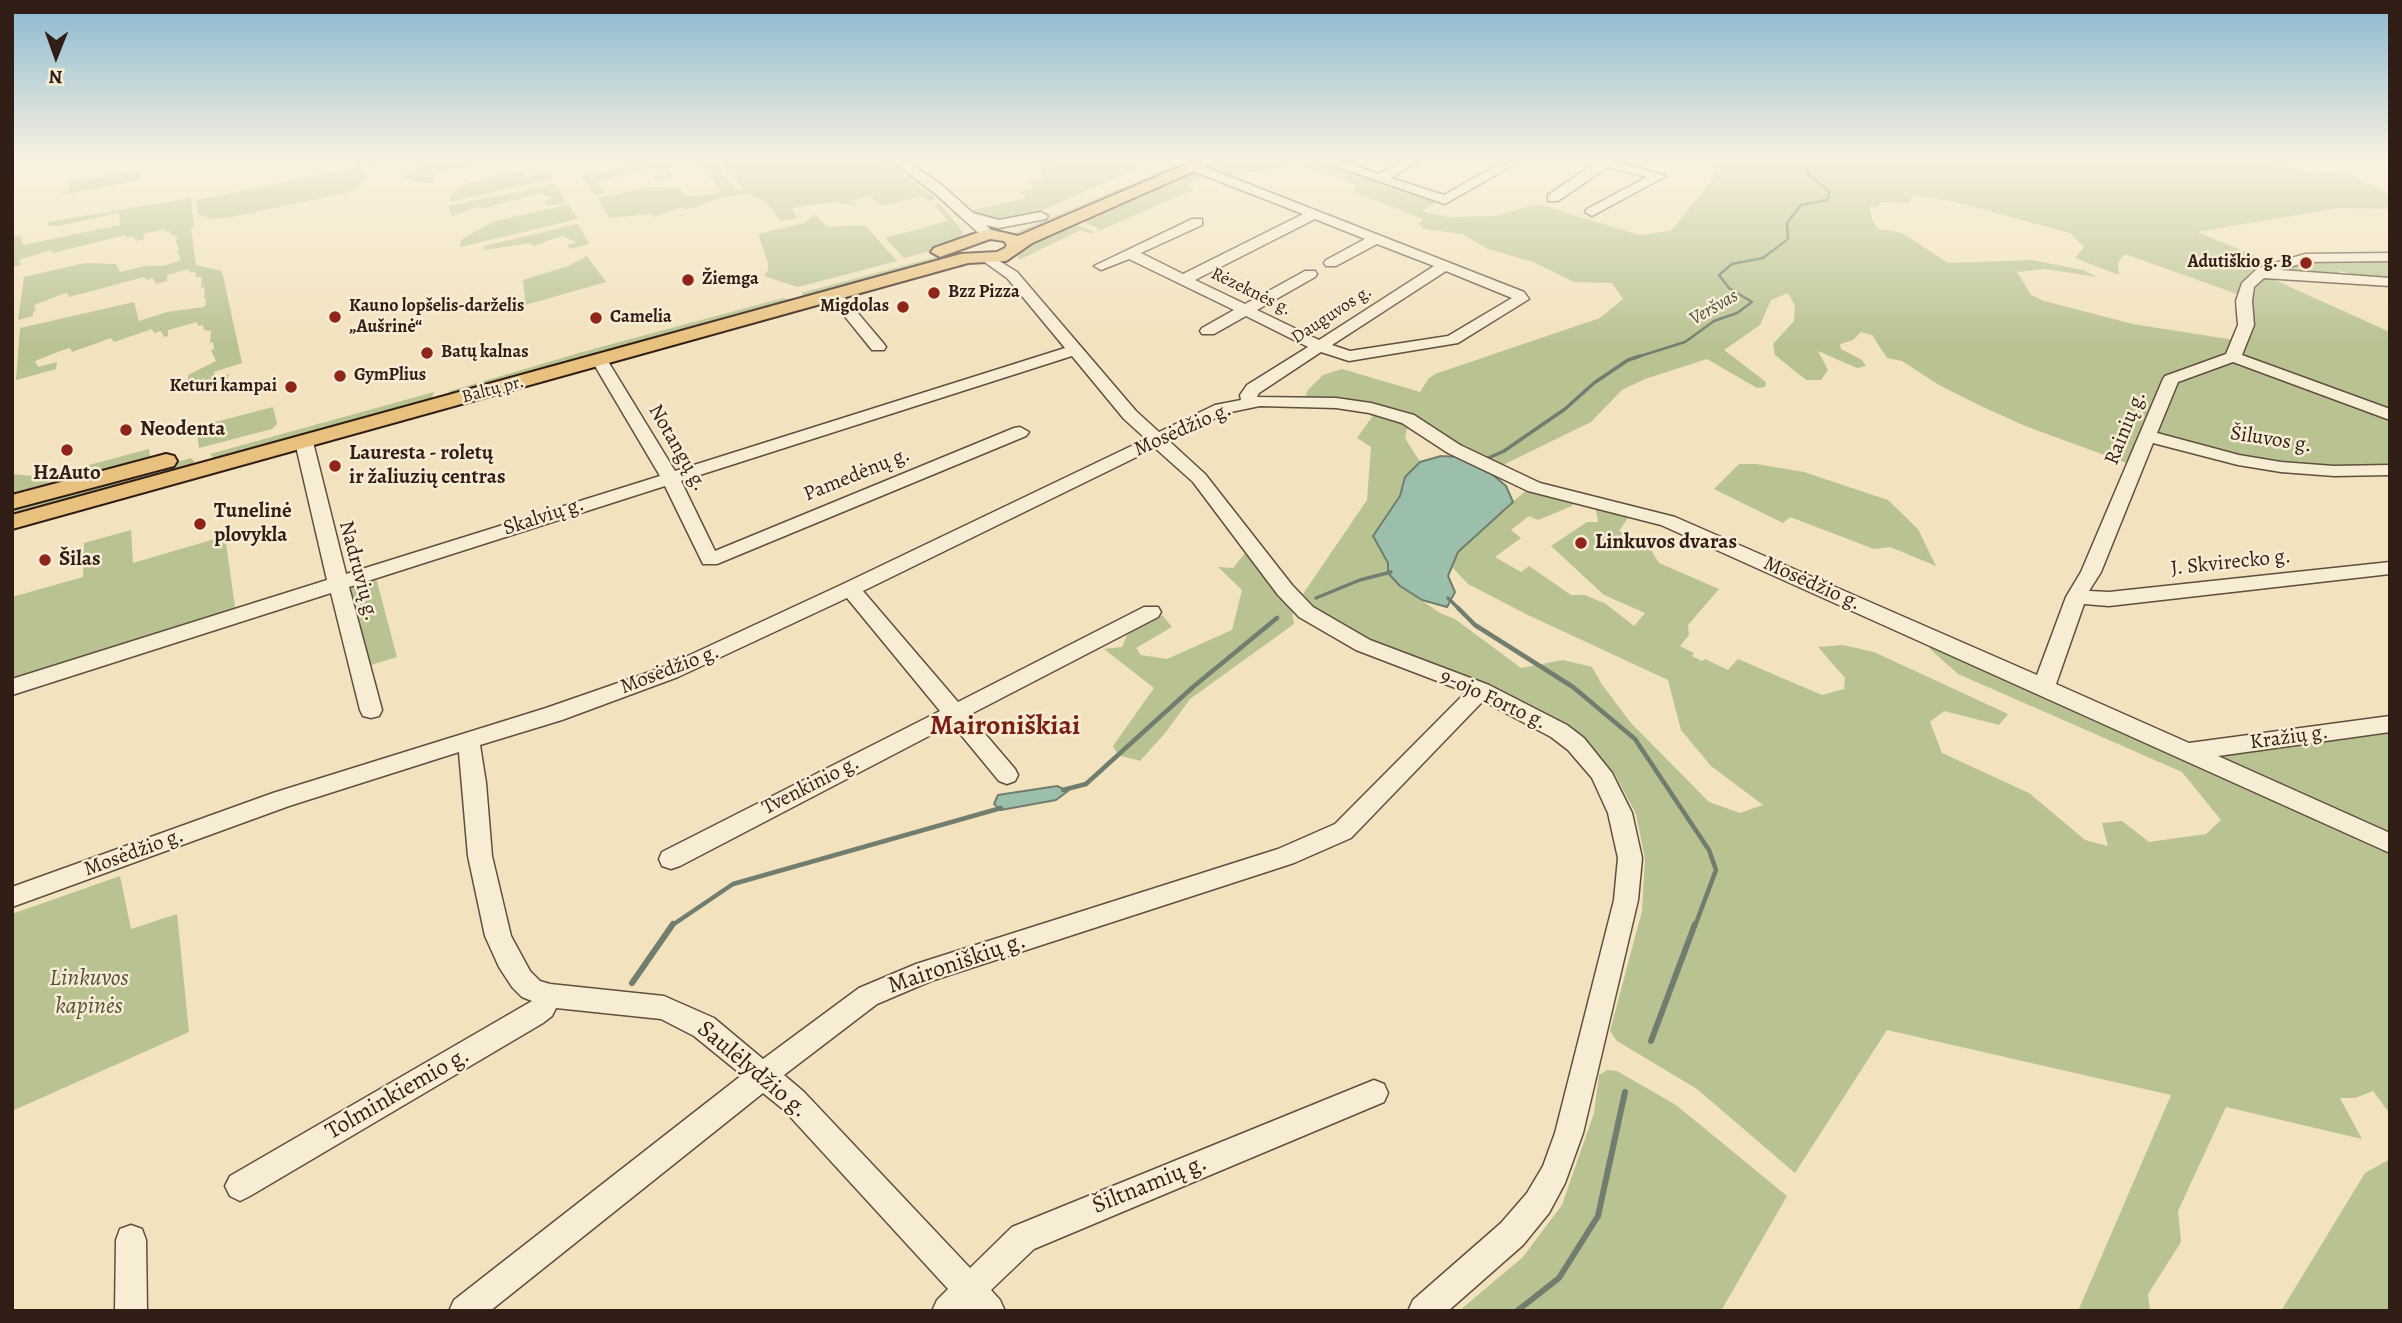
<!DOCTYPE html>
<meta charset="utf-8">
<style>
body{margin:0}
#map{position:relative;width:2402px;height:1323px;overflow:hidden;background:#f2e2bd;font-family:Alegreya,serif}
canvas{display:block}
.frame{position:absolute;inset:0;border:14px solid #301d15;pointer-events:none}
.north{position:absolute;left:21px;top:21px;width:70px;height:70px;-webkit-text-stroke:5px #f7ecd4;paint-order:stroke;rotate:181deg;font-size:19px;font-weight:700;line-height:28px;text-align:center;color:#301d15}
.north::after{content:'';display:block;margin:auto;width:24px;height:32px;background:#301d15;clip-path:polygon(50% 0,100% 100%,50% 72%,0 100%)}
</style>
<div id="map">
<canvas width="2402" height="1323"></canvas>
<div class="frame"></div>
<div class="north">N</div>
</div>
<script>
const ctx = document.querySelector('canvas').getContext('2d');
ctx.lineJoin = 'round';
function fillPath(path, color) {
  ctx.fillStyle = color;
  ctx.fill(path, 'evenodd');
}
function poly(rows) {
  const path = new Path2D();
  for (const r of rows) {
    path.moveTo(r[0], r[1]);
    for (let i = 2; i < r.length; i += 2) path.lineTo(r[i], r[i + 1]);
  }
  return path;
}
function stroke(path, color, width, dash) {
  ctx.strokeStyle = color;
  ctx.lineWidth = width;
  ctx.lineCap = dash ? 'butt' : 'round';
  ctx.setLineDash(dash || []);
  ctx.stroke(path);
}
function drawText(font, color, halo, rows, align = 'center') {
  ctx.font = font + ' Alegreya,serif';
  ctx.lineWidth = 5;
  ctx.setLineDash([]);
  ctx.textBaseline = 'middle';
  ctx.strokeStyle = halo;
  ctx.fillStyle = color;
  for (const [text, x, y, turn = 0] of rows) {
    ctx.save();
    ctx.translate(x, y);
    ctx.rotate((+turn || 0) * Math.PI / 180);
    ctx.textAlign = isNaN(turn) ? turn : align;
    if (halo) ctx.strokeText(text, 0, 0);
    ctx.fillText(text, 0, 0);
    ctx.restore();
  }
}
const green = poly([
 [361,157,406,157,364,166,367,180,350,192,232,217,212,219,198,214,196,200,359,167,351,160],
 [415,157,511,157,458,170,450,169,432,176,435,180,430,184,399,178,418,169],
 [661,157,710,157,735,188,734,190,737,190,743,188,716,157,869,157,874,160,871,157,879,157,937,199,930,201,922,196,881,206,870,196,852,201,860,207,835,202,792,208,797,218,781,221,764,201,747,194,724,197,685,210,682,207,655,217,651,214,609,218,598,198,651,187,679,188,686,196,707,195,719,192,720,189,703,169,688,163,668,169,674,177,656,181,654,176,662,173,651,169,608,179,598,183,605,193,595,195,581,177],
 [1069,157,1162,158,1025,218,1007,222,978,216,973,210,1026,198,1019,191,1033,188,1029,183,1045,179,1036,165],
 [1228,157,1305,157,1439,200,1422,211,1447,217,1495,216,1538,204,1639,235,1671,231,1713,179,1714,157,2258,157,2316,174,2340,170,2390,194,2390,209,2339,208,2197,232,2273,263,2245,278,2237,294,2125,254,2118,263,2119,275,2075,258,2084,247,2070,233,1955,202,1913,195,1909,203,1880,202,1879,206,1870,207,1872,219,1878,229,1902,233,1948,263,2032,260,2083,270,2097,277,2045,269,2017,272,2031,295,2044,301,2133,324,2234,340,2226,353,2216,358,2170,375,2129,464,2025,426,1983,407,1939,385,1902,361,1887,358,1872,335,1861,332,1853,340,1840,344,1841,349,1862,360,1866,366,1857,368,1818,351,1828,370,1821,380,1806,380,1775,355,1773,344,1794,321,1795,306,1788,293,1771,300,1760,325,1724,350,1766,382,1765,387,1757,388,1707,359,1645,379,1622,390,1591,422,1503,465,1466,451,1434,427,1412,416,1381,406,1338,399,1305,397,1308,390,1323,375,1342,369,1420,392,1428,379,1435,374,1600,318,1623,299,1612,283,1574,282,1533,262,1488,249,1462,234,1424,229,1418,224,1423,219,1353,192,1357,186,1325,173,1296,166,1232,175,1210,168],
 [1175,165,1181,167,1016,239,1010,235],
 [137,170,140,171,141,180,51,197,68,192,69,182],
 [521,170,526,177,548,172,553,179,450,202,450,196,466,184],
 [1195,171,1205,175,1187,185,1195,189,1101,230,1082,221],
 [555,184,566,203,548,206,544,201,553,198,541,193,481,209,477,207,452,216,448,206],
 [191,198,194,227,191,228,196,265,222,271,242,363,214,372,215,378,229,374,227,379,188,390,188,375,216,361,211,350,214,349,213,342,210,343,211,331,204,330,203,325,198,326,197,322,168,330,168,336,164,337,161,331,154,333,152,329,114,342,111,338,72,352,70,348,63,350,35,361,38,367,57,362,56,369,16,380,20,328,134,302,139,321,167,312,204,307,206,303,205,297,203,298,205,293,204,287,201,288,202,277,196,277,195,272,190,273,189,269,167,275,167,281,156,284,153,278,147,280,144,277,69,297,67,293,60,295,34,305,36,310,33,312,33,316,18,320,24,277,85,263,116,264,120,272,145,266,163,266,181,260,177,251,179,250,176,242,177,236,171,235,170,231,165,232,165,229,144,234,144,239,136,241,133,236,127,238,125,235,53,253,51,250,19,260,21,265,12,267,12,237,20,236,23,245,120,225,119,213,58,226,48,226,48,222],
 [939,203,964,233,949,246,904,258,885,238,948,221,934,204],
 [568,204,578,219,460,247,461,240,492,222],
 [815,215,828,227,865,225,897,261,798,287,764,276,768,270,768,263,758,234,804,223],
 [578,224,589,244,569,249,568,245,576,242,562,236,533,246,530,243,485,250,484,246],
 [1073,224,1095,232,1091,234,1081,230,1019,260,1018,254,1025,245],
 [587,256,606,282,518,307,525,298,523,280,568,266],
 [939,256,937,263,806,297,801,293],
 [2390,259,2390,279,2362,277,2341,271,2334,275,2272,270,2303,260],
 [2268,277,2390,332,2390,412,2242,358,2252,329,2252,297,2255,285],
 [783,298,791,300,445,396,450,391,586,351],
 [2230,361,2390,418,2390,468,2334,469,2228,455,2155,432,2175,382],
 [434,392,432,398,434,402,208,464,213,457,210,454],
 [273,407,277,424,272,429,199,448,196,427],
 [1375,413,1408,425,1405,438,1420,462,1405,477,1400,496,1373,535,1400,586,1440,613,1455,619,1521,668,1563,660,1592,667,1601,683,1630,722,1709,802,1740,813,1763,805,1711,766,1681,730,1668,680,1530,616,1468,584,1452,567,1458,552,1469,539,1528,489,1574,501,1572,506,1538,520,1529,516,1511,530,1521,538,1495,557,1521,572,1529,566,1571,595,1585,595,1606,604,1634,626,1645,613,1604,595,1551,546,1587,522,1598,522,1595,506,1630,515,1619,531,1645,541,1659,563,1719,589,1688,625,1689,635,1680,646,1694,653,1692,656,1702,661,1705,659,1728,670,1738,659,1822,695,1844,689,1845,678,1818,647,1843,645,1874,652,2008,714,1999,725,1944,711,1930,722,1942,753,2029,793,2085,840,2108,846,2102,823,2122,821,2149,842,2206,834,2221,820,2182,772,1958,674,1930,649,1928,642,2390,851,2390,1114,2373,1091,2355,1098,2340,1098,2362,1139,2226,1107,2178,1211,2181,1242,2148,1294,2150,1311,2078,1311,2171,1095,1887,1030,1795,1173,1697,1089,1617,1041,1610,1031,1642,911,1645,859,1636,814,1614,773,1587,743,1344,627,1319,612,1303,594,1367,500,1371,447,1357,438],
 [149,449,151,461,12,498,12,474,44,477],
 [191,458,195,462,189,466,75,497,12,518,12,507],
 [1739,464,1756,464,1804,472,1888,500,1918,529,1936,566,1890,547,1874,549,1790,517,1783,523,1714,489],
 [131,530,133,563,225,536,236,614,12,681,12,597,83,577,84,543],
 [1245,553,1292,612,1294,624,1190,699,1166,732,1140,761,1118,755,1113,746,1154,688,1104,649,1122,647,1127,635,1162,615,1172,627,1136,648,1141,655,1167,659,1232,630,1242,590,1218,567,1233,568],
 [376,578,397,657,368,666,346,591,352,585],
 [2390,731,2390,835,2222,758,2223,755],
 [120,876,131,929,177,914,189,1032,12,1111,12,914],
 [1607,1070,1617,1071,1676,1105,1787,1196,1721,1311,1459,1311,1523,1257,1562,1205,1594,1113,1599,1075],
 [2390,1159,2390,1311,2281,1311,2365,1173]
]);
const water = poly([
 [1441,456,1459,457,1487,470,1506,486,1513,502,1458,552,1448,576,1455,592,1447,607,1422,600,1400,586,1388,573,1388,563,1373,536,1400,496,1405,477,1420,462,1441,456],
 [1057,786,1068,791,1056,800,1001,810,994,804,998,795,1057,786]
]);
const streamFar3 = poly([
 [1634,358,1685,342,1714,321,1737,313,1752,302,1729,288,1719,275,1732,264,1763,258,1788,239,1787,223,1801,205,1827,200,1830,192,1805,171,1826,157]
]);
const streamFar2 = poly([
 [1484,460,1504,451,1565,409,1594,383,1628,360,1640,356],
 [1316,598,1360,580,1391,572],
 [1448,598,1459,609]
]);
const streamFar1 = poly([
 [1458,608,1475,625,1573,687,1635,739,1709,850,1716,870,1695,926],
 [1063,790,1086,784,1193,687,1277,618],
 [671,926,733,884,1001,808]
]);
const stream = poly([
 [632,983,673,924],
 [1651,1041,1695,924],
 [1517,1311,1559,1278,1598,1216,1625,1092]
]);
const minor = poly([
 [886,157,901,157,943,186,973,213,999,220,1041,212,1048,216,1046,219,999,228,986,225,995,234,993,237,983,237,933,192,886,157],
 [1309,157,1329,157,1379,174,1409,157,1425,157,1391,178,1444,195,1511,157,1527,157,1445,204,1309,157],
 [1580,157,1606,158,1666,176,1592,216,1585,212,1587,209,1647,177,1608,167,1558,201,1548,201,1548,195,1595,163,1580,157],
 [1195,163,1524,292,1529,299,1458,343,1349,361,1321,352,1259,393,1257,397,1336,398,1371,403,1414,415,1460,445,1540,483,1675,517,2037,675,2066,597,2081,572,2163,379,2165,376,2226,354,2238,325,2236,301,2242,283,2258,268,2305,254,2390,253,2390,261,2306,262,2280,270,2390,278,2390,286,2264,278,2254,287,2252,301,2254,325,2242,355,2390,409,2390,420,2233,362,2178,382,2157,433,2239,455,2281,462,2334,466,2390,465,2390,475,2334,476,2281,472,2238,465,2153,443,2101,572,2089,591,2109,592,2390,562,2390,574,2109,606,2084,604,2056,684,2189,743,2390,716,2390,732,2218,756,2390,833,2390,853,1661,525,1528,491,1448,453,1402,423,1369,413,1336,408,1260,406,1226,413,1169,441,1205,474,1292,585,1313,607,1370,640,1489,685,1567,725,1584,738,1612,773,1632,813,1642,858,1638,900,1583,1133,1565,1183,1549,1213,1523,1245,1448,1311,1408,1311,1413,1300,1501,1223,1527,1193,1543,1166,1555,1133,1614,900,1618,858,1608,813,1592,778,1568,750,1551,737,1483,701,1351,838,1294,863,931,981,877,1004,784,1075,804,1092,970,1268,1012,1227,1364,1084,1374,1080,1384,1084,1388,1093,1384,1102,1034,1249,991,1290,1000,1300,1005,1311,932,1311,937,1300,948,1289,784,1110,763,1093,490,1311,449,1311,454,1300,742,1075,694,1036,661,1019,556,1008,552,1016,543,1023,250,1196,240,1201,230,1196,225,1186,230,1176,532,1001,522,997,512,987,499,967,485,936,468,856,459,752,289,806,12,907,12,887,273,793,546,708,664,667,843,584,1146,439,1124,419,1072,356,681,481,715,551,1014,428,1020,427,1029,432,1026,436,717,564,703,564,665,486,349,587,382,710,379,716,371,718,363,716,360,710,331,593,12,695,12,679,327,580,295,442,298,438,304,437,313,442,346,574,660,476,592,361,594,358,606,358,675,471,1065,348,1007,278,983,261,981,258,983,255,988,254,1017,272,1136,411,1159,432,1215,405,1241,400,1240,395,1247,385,1308,347,1246,316,1214,334,1202,334,1200,331,1202,328,1234,310,1129,259,1101,270,1094,266,1192,219,1202,219,1202,225,1141,253,1183,274,1303,214,1190,170,1190,164,1195,163],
 [1315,219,1365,239,1326,260,1324,263,1326,266,1336,266,1377,244,1434,266,1319,340,1257,310,1315,277,1317,274,1315,271,1305,271,1245,304,1195,280,1315,219],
 [1446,271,1512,298,1448,336,1350,351,1332,345,1446,271],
 [1155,448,1193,482,1278,595,1299,617,1356,650,1466,692,1335,824,1278,849,916,964,859,988,763,1059,714,1018,673,1000,664,996,550,984,540,981,530,971,511,936,492,856,486,783,480,745,562,720,678,677,847,598,940,711,662,852,659,859,662,866,671,869,680,866,952,724,999,781,1007,784,1015,781,1018,775,1015,769,969,715,1158,617,1161,612,1158,607,1144,607,958,702,863,591,1155,448],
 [835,291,840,292,884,344,886,347,884,350,872,350,830,298,828,295,830,292,835,291],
 [131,1225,142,1229,146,1240,147,1311,115,1311,116,1240,120,1229,131,1225]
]);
const major = poly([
 [1203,157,1226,157,1032,243,1006,261,968,263,12,529,12,515,961,254,997,252,1005,248,1007,245,1004,241,990,239,940,257,931,252,934,248,988,229,1018,236,1203,157],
 [166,454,174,456,177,461,174,466,12,509,12,495,166,454]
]);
const markers = [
 [2306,263,7,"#8f2418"],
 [688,280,7,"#8f2418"],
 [934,293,7,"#8f2418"],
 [903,307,7,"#8f2418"],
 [335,317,7,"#8f2418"],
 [596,318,7,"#8f2418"],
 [427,353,7,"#8f2418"],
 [340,376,7,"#8f2418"],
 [291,387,7,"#8f2418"],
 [126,430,7,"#8f2418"],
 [67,450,7,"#8f2418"],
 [335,466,7,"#8f2418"],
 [200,524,7,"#8f2418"],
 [1581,543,7,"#8f2418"],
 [45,560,7,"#8f2418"]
];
const farPoinames = [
 ["Adutiškio g. B",2292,263,"right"],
 ["Žiemga",702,280],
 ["Bzz Pizza",948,293],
 ["Kauno lopšelis-darželis",349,307],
 ["„Aušrinė“",349,328],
 ["Migdolas",889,307,"right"],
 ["Camelia",610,318],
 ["Batų kalnas",441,353],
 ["GymPlius",354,376],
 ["Keturi kampai",277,387,"right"]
];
const farStreetnames = [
 ["Rėzeknės g.",1251,292,26],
 ["Dauguvos g.",1332,315,-33],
 ["Baltų pr.",493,390,-15]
];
const farWaternames = [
 ["Veršvas",1714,308,-30]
];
const streetNames = [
 ["Rainių g.",2126,428,-68],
 ["Mosėdžio g.",1183,430,-24],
 ["Šiluvos g.",2271,440,9],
 ["Notangų g.",677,448,60],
 ["Pamedėnų g.",857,475,-22],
 ["Skalvių g.",544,517,-18],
 ["J. Skvirecko g.",2231,563,-6],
 ["Nadruvių g.",358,571,75],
 ["Mosėdžio g.",1812,584,24],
 ["Mosėdžio g.",670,670,-21],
 ["9-ojo Forto g.",1493,700,25],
 ["Kražių g.",2289,738,-8],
 ["Tvenkinio g.",811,786,-27],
 ["Mosėdžio g.",134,853,-20]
];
const poiNames = [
 ["Neodenta",140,430],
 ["Lauresta - roletų",349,454],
 ["ir žaliuzių centras",349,478],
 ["H2Auto",67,474,"center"],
 ["Tunelinė",214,512],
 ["plovykla",214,536],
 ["Linkuvos dvaras",1595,543],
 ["Šilas",59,560]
];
const nearStreetnames = [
 ["Maironiškių g.",957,964,-19],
 ["Saulėlydžio g.",752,1070,40],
 ["Tolminkiemio g.",398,1094,-30],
 ["Šiltnamių g.",1150,1185,-22]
];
const nearParknames = [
 ["Linkuvos",89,979],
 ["kapinės",89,1007]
];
const districtNames = [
 ["Maironiškiai",1005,727]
];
fillPath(green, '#b9c392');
fillPath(water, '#9cbfab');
stroke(water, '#717e6f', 2);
stroke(streamFar3, '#717e6f', 2.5);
stroke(streamFar2, '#717e6f', 3.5);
stroke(streamFar1, '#717e6f', 4.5);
stroke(stream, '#717e6f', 6);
stroke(minor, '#604e3f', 3);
stroke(major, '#301d15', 4);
fillPath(minor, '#f7ecd4');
fillPath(major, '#e9c17e');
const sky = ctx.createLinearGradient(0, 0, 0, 343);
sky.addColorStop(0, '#89b8d0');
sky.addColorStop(0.46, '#f9f2e1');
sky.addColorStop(1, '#f9f2e100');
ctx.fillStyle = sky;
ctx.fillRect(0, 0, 2402, 343);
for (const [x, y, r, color] of markers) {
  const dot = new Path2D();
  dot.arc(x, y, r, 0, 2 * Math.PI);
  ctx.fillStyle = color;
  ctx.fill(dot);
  stroke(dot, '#f7ecd4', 2.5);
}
drawText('bold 18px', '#301d15', '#f7ecd4', farPoinames, 'left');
drawText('18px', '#301d15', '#f7ecd4', farStreetnames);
drawText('italic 19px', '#504e42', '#f7ecd4', farWaternames);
drawText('21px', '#301d15', '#f7ecd4', streetNames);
drawText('bold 21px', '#301d15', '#f7ecd4', poiNames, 'left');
drawText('24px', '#301d15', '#f7ecd4', nearStreetnames);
drawText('italic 24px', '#594f3a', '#f7ecd4', nearParknames);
drawText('bold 28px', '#7a1f14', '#f7ecd4', districtNames);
</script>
